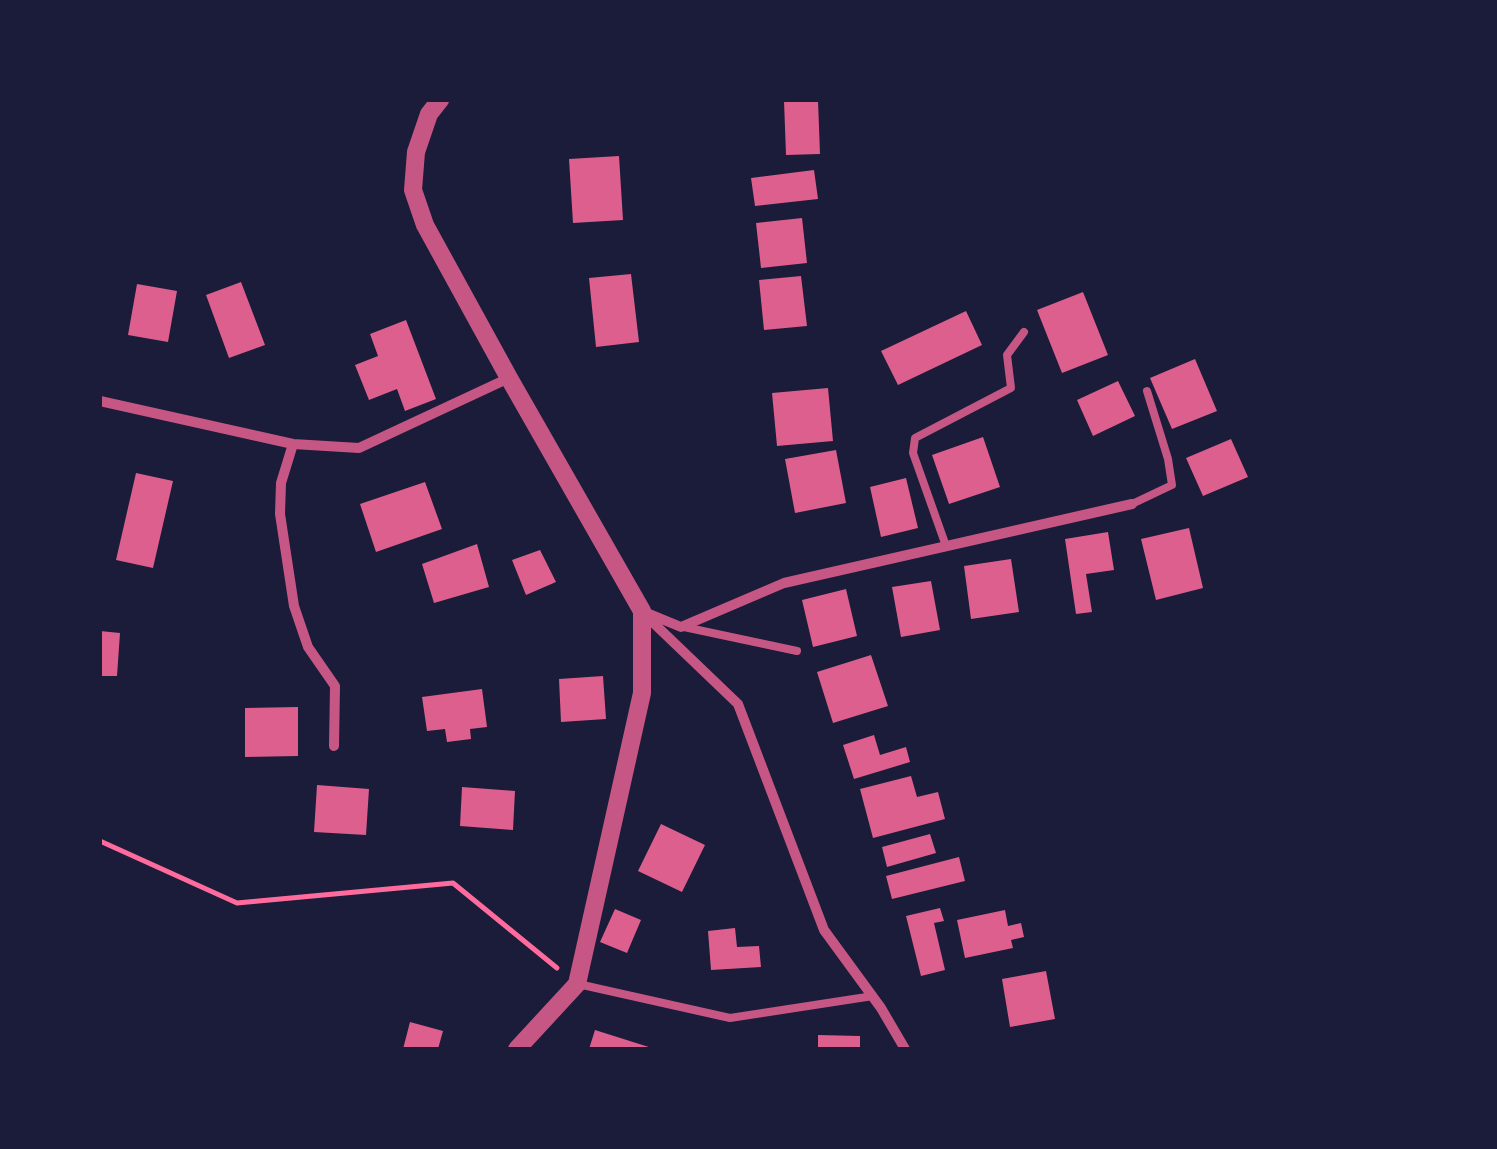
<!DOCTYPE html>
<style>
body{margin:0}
#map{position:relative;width:1497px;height:1149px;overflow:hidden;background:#1b1b3a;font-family:"Crimson Pro",serif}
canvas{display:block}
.frame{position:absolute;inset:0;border:102px solid #1b1b3a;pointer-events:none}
</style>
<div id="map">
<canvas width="1497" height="1149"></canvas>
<div class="frame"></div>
</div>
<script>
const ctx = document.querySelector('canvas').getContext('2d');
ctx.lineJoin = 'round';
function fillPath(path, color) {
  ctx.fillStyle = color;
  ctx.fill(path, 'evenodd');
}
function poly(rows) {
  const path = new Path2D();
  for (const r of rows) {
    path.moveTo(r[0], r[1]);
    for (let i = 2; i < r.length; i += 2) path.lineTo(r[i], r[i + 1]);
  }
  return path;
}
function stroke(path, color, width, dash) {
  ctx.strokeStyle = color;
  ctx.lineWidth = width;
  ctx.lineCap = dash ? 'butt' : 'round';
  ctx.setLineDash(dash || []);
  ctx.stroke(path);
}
const building = poly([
 [818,100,820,154,786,155,784,101],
 [619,156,623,220,573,223,569,159],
 [814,170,818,199,755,206,751,178],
 [802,218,807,263,761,268,756,223],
 [631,274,639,342,596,347,589,278],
 [801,276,807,326,764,330,759,280],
 [241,282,265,345,229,358,206,295],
 [137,284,177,291,168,342,128,335],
 [1083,292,1108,355,1062,373,1037,310],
 [966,311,982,345,898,385,881,351],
 [406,320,436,399,405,411,397,389,369,400,355,365,378,356,370,334],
 [1195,359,1217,411,1172,429,1150,378],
 [1118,381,1135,416,1093,436,1077,400],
 [828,388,833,441,777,446,772,393],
 [983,437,1000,487,949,504,932,455],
 [1231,439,1248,477,1203,496,1186,458],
 [836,450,846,503,795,513,785,459],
 [136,473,173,481,153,568,116,560],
 [906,478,918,528,881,537,870,487],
 [425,482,442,529,376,552,360,504],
 [1189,528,1203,588,1156,600,1141,539],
 [1108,532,1114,570,1086,574,1092,612,1076,614,1065,539],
 [477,544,489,587,434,603,422,564],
 [540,550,556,582,526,595,512,560],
 [1011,559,1019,612,971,619,964,566],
 [931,581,940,630,901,637,892,587],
 [846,589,857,636,813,647,802,600],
 [100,631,120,633,117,676,100,676],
 [871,655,888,706,833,723,817,672],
 [603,676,606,719,561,722,559,679],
 [482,689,487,727,470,729,471,739,447,742,445,729,427,731,422,697],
 [298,707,298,756,245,757,245,708],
 [874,735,880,755,906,747,910,762,854,779,843,745],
 [911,776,917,797,938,792,945,819,873,838,860,789],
 [317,785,369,789,366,835,314,832],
 [462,787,515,791,513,830,460,826],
 [661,824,705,845,682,892,638,871],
 [930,834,936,853,887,867,882,847],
 [959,857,965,881,892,899,886,876],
 [940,908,944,921,934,923,945,970,921,976,906,916],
 [615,909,641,920,627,953,600,942],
 [1005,910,1008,926,1021,923,1024,937,1011,940,1013,948,965,958,957,920],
 [735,928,737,947,759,946,761,967,711,970,708,931],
 [1046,971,1055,1019,1010,1027,1002,979],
 [410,1022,443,1031,438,1049,403,1049],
 [595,1030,652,1048,652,1049,589,1049],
 [818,1035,860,1036,860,1049,818,1049]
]);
const path = poly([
 [100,841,237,903,453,883,557,968]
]);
const service = poly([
 [1132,504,1172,485,1168,459,1147,391],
 [946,546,913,453,915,438,1011,388,1007,355,1024,332],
 [684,627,797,651],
 [578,984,730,1018,873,996]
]);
const minor = poly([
 [100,401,293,444,359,448,509,378],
 [293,444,281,483,280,514,294,606,308,647,335,686,334,746],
 [642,612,738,704,824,930,881,1008,905,1049],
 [647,613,681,627,784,583,1132,504]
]);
const tertiary = poly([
 [440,100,429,114,416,152,413,190,425,225,509,378,642,611,642,693,577,984,517,1049]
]);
fillPath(building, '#dd5f8e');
stroke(path, '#ff6b9d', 5);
stroke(service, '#c65784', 8);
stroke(minor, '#c65784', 10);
stroke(tertiary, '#c65784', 18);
</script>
